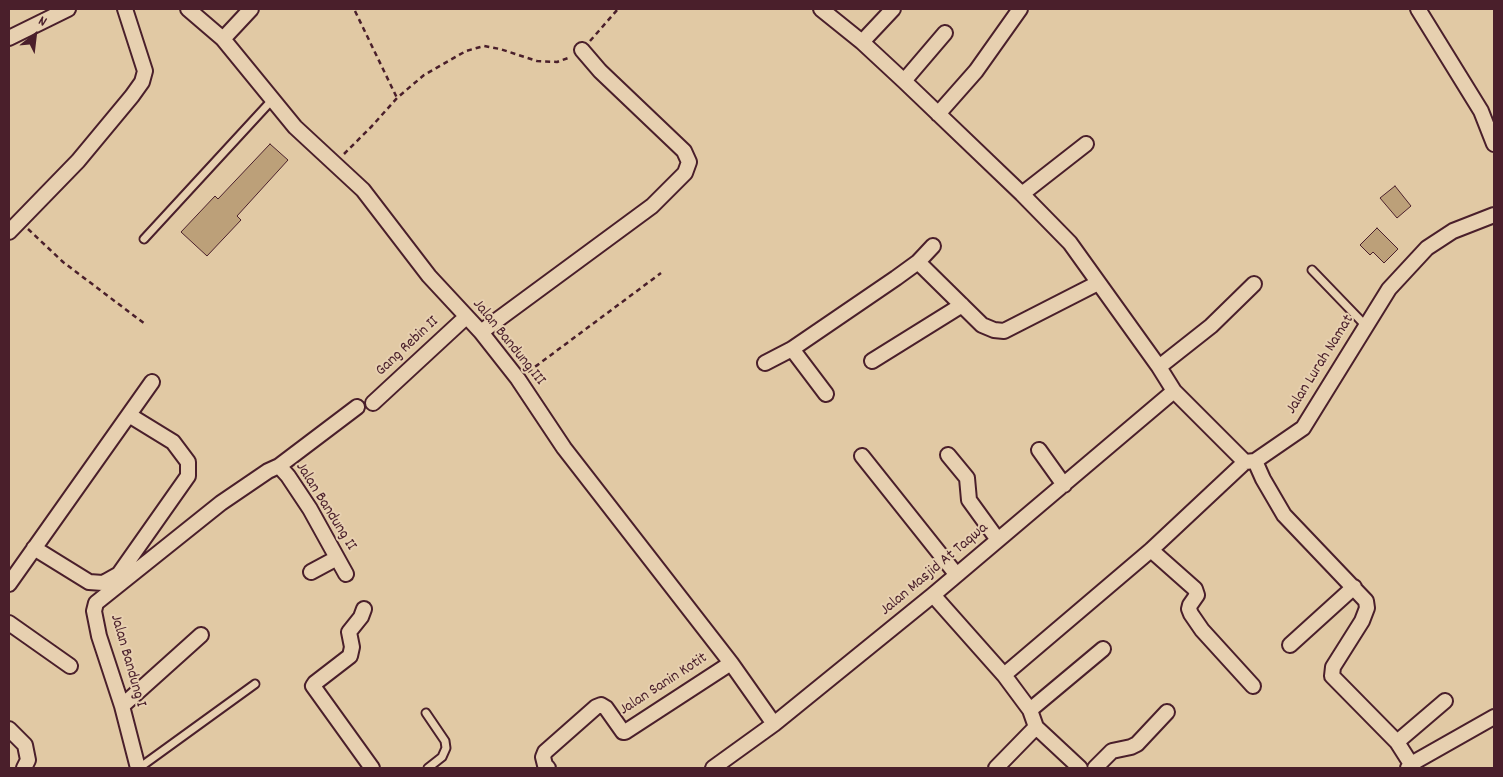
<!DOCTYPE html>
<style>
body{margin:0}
#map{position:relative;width:1503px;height:777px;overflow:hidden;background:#e1c9a4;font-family:Dekko,sans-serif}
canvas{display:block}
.frame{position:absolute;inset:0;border:10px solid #4a1f2b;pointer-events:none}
.north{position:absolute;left:10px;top:10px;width:50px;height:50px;-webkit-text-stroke:4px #e7d0b0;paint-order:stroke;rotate:29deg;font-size:14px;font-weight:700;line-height:20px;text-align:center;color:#4a1f2b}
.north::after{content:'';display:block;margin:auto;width:18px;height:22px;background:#4a1f2b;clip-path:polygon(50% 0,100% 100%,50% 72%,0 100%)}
</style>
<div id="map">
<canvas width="1503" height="777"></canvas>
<div class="frame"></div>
<div class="north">N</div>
</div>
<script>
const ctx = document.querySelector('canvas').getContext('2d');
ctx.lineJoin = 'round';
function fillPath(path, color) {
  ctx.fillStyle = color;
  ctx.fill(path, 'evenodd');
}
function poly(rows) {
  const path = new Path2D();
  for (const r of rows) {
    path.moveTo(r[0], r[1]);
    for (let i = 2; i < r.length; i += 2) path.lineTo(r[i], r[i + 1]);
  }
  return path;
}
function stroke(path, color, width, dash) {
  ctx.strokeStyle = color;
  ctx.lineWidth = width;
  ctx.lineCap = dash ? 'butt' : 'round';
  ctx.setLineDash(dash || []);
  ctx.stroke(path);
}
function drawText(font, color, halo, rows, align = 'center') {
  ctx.font = font + ' Dekko,sans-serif';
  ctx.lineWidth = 4;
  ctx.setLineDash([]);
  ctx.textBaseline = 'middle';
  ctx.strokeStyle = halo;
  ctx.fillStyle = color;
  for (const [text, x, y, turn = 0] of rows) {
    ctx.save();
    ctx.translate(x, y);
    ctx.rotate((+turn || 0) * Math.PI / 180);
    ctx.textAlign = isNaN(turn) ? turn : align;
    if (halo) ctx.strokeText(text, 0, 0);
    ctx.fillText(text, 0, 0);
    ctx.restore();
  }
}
const building = poly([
 [270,144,288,160,237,216,241,220,207,256,181,232,215,196,218,199,270,144],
 [1395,186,1411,206,1397,218,1380,198,1395,186],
 [1377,228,1398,249,1384,263,1373,252,1370,255,1360,245,1377,228]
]);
const path = poly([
 [355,11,397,98],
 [590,41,618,9],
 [344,154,372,126,397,98,424,75,466,51,484,46,500,49,537,61,557,62,571,57],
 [28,229,63,262,145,324],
 [528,372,661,273]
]);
const lane = poly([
 [144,239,273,99],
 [1312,270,1366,326],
 [426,713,445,741,446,748,442,757,428,768],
 [139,768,255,684]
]);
const street = poly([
 [188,9,223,39,295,127,363,190,429,276,481,332,518,379,564,448,731,663,774,724],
 [821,9,862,42,904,81,1022,194,1070,243,1159,367,1174,391,1245,462,1255,461,1303,428,1389,289,1427,248,1453,231,1494,215],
 [1418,9,1481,111,1494,144],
 [9,38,68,9],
 [223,39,251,9],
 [862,42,893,9],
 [904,81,945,33],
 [938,114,976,71,1020,9],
 [1022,194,1086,144],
 [9,232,78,161,132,96,142,82,145,71,125,9],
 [918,262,982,325,994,330,1004,331,1098,283],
 [481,332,652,206,685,173,689,162,684,151,600,71,582,50],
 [792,349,826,394],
 [872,361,962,305],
 [765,363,792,349,896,278,918,262,933,246],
 [1159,367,1211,326,1254,284],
 [373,403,466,317],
 [1039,450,1064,485],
 [948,455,967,478,969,500,998,540],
 [862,456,956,574],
 [1255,461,1263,479,1284,515,1366,601,1367,608,1362,621,1333,667,1332,676,1397,742,1411,764],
 [279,466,357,407],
 [34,548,89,582,103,583,119,574,188,476,188,462,173,442,129,415],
 [1151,550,1195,589,1197,595,1190,605,1189,609,1191,614,1202,630,1253,686],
 [311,572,337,558],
 [9,584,152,382],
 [933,595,1004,675,1030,710,1036,727,1080,768],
 [364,609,361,617,349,632,352,647,350,656,315,683,313,686,372,768],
 [9,623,70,666],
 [1290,645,1354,587],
 [1004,675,1151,550,1245,462],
 [122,706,201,635],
 [1030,710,1103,649],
 [9,729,25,745,28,760,24,768],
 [1397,742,1445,701],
 [138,768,122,706,99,636,94,611,96,603,221,503,268,471,279,466,288,476,310,509,346,574],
 [548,768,545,765,543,757,545,752,596,707,601,705,606,708,623,732,625,732,731,663],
 [713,768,774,724,933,595,1174,391],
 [996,768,1036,727],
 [1095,768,1112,751,1131,747,1137,744,1167,712],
 [1408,768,1411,764,1494,717]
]);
const streetNames = [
 ["Jalan Bandung III",508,343,51],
 ["Gang Rebin II",408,347,-43],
 ["Jalan Lurah Namat",1321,365,-58],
 ["Jalan Bandung II",325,507,58],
 ["Jalan Masjid At Taqwa",935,570,-40],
 ["Jalan Bandung I",127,661,74],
 ["Jalan Sanin Kotit",664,685,-33]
];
fillPath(building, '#bca079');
stroke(building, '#4a1f2b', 1);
stroke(lane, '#4a1f2b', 11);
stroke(street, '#4a1f2b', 18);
stroke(path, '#4a1f2b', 2.5, [5, 4]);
stroke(lane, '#e7d0b0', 7);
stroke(street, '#e7d0b0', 14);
drawText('16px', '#4a1f2b', '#e7d0b0', streetNames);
</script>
